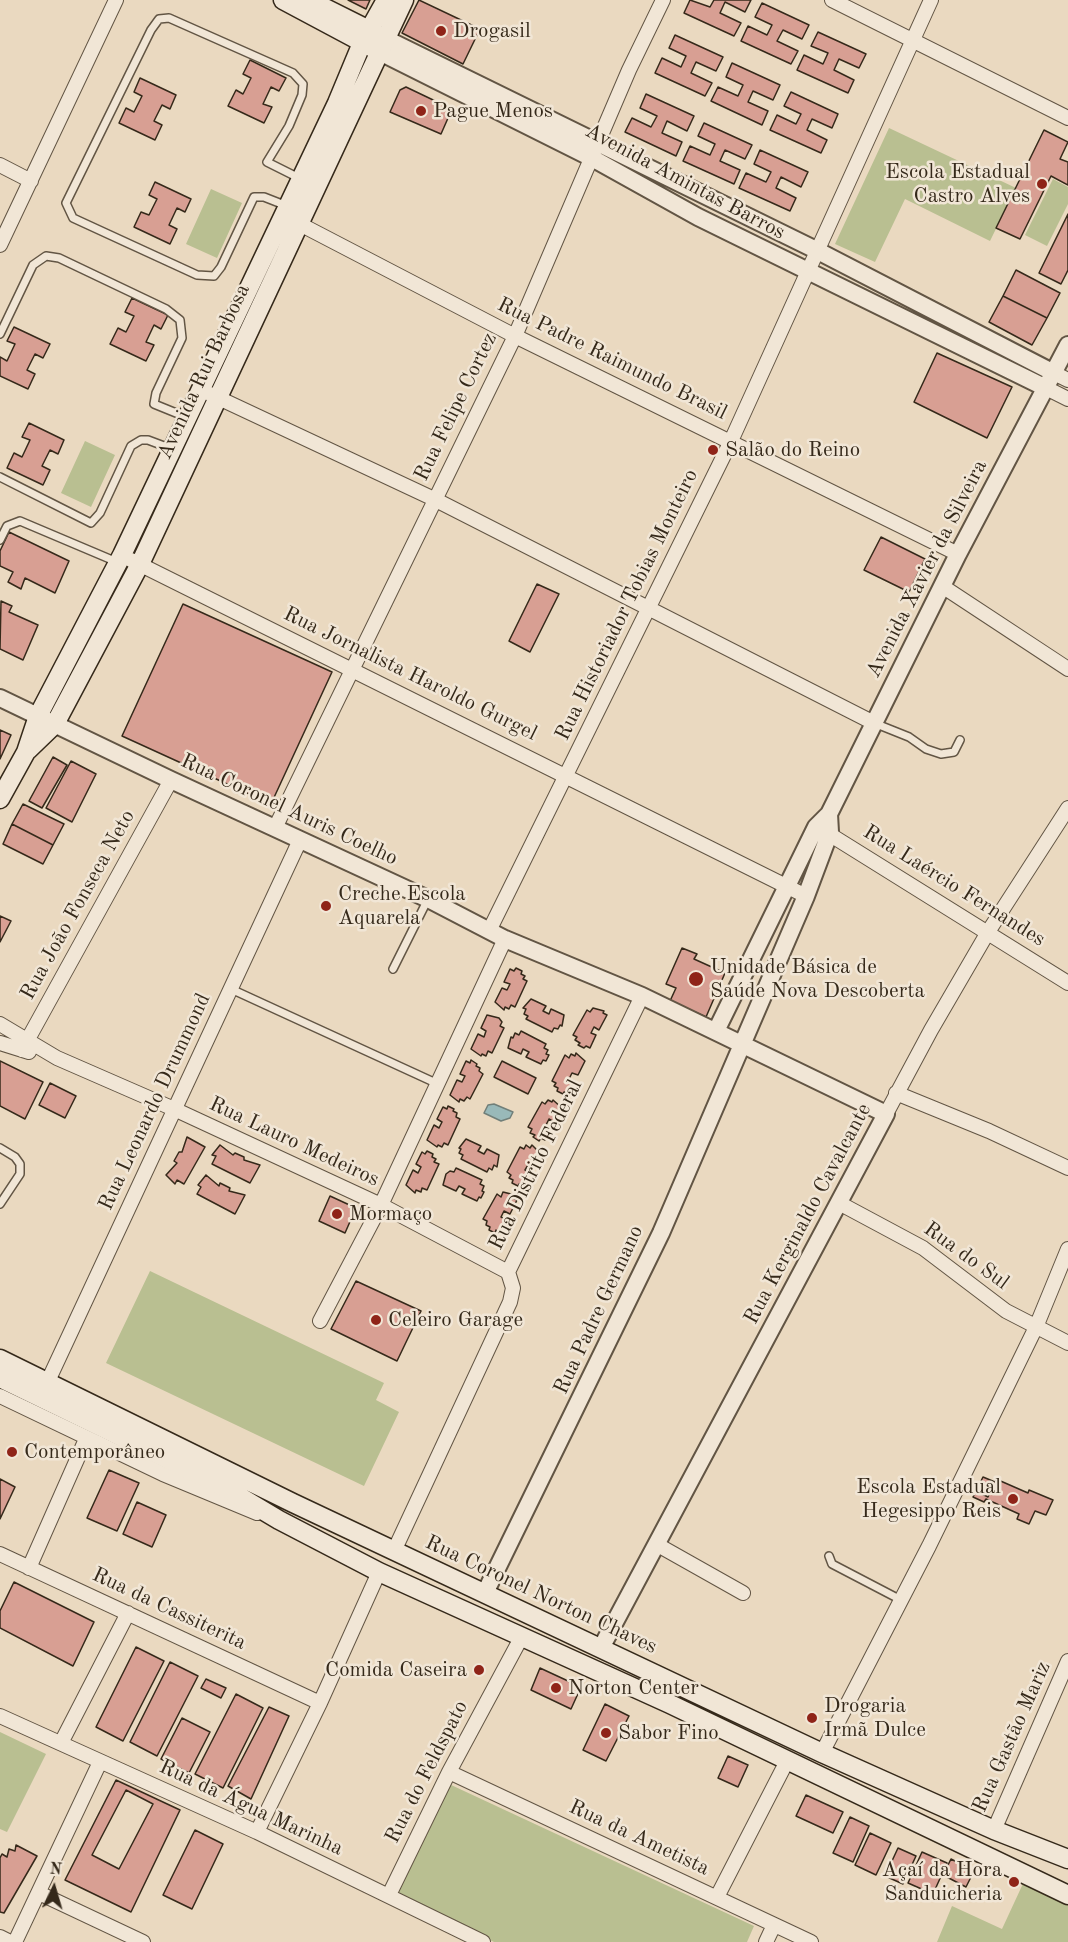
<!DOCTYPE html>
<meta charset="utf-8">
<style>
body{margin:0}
#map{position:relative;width:1068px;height:1942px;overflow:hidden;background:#ead9c0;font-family:"Old Standard TT",serif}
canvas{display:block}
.north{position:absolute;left:24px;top:1858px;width:60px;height:60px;-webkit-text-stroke:4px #f1e6d6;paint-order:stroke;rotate:5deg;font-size:16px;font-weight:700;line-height:24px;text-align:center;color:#35291a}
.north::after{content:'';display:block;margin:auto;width:21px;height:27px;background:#35291a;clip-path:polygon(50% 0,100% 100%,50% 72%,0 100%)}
</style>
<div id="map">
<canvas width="1068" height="1942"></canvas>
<div class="north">N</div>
</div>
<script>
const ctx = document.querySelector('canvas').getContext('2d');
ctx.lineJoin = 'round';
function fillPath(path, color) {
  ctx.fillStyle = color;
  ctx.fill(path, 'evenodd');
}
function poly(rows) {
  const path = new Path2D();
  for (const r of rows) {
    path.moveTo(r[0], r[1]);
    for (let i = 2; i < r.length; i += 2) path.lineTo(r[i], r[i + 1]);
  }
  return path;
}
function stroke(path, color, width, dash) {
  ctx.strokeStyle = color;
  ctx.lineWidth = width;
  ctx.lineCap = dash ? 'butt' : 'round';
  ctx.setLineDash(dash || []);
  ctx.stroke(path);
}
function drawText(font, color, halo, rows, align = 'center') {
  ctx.font = font + ' "Old Standard TT",serif';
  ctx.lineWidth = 5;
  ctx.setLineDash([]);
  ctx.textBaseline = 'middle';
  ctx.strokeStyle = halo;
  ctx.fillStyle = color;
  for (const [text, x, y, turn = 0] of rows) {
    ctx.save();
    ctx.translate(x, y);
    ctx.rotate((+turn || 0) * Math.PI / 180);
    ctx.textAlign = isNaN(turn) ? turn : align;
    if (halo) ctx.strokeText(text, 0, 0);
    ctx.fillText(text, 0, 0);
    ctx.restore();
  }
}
const green = poly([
 [889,128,1016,188,990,241,905,199,875,262,835,244],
 [1053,179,1068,187,1068,204,1047,246,1025,235],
 [211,189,242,203,217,258,186,244],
 [85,441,115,455,91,507,61,493],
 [150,1271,384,1383,376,1400,399,1412,364,1486,106,1363],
 [0,1732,46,1754,7,1832,0,1829],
 [449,1784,754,1926,747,1942,494,1942,394,1893],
 [1027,1875,1068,1895,1068,1942,937,1942,952,1906,1002,1929]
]);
const water = poly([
 [494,1104,513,1112,510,1118,501,1121,484,1113,488,1105,494,1104]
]);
const building = poly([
 [348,0,370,0,366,9,348,0],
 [419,0,480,29,463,64,402,33,419,0],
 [690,0,710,7,714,0,751,0,745,12,725,2,720,13,741,23,734,36,684,13,690,0],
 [762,3,809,25,802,39,783,30,777,41,798,51,791,64,741,41,748,26,767,35,772,25,755,17,762,3],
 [818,32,866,54,859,68,839,59,834,70,854,80,848,93,797,70,804,55,823,64,828,53,811,46,818,32],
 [675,35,723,57,716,71,696,62,691,73,712,83,705,96,655,73,662,58,681,67,686,56,669,48,675,35],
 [250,60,286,78,279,91,271,87,263,104,272,107,264,123,228,106,236,90,243,94,251,78,243,74,250,60],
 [732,63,780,85,773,100,753,91,748,102,768,111,762,125,711,101,718,87,738,96,743,85,726,77,732,63],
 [140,78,176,95,170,109,162,105,154,121,162,125,155,140,119,123,126,108,134,112,142,96,134,92,140,78],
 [406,87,452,109,441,134,390,112,400,90,406,87],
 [791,92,838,114,832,128,812,119,807,130,827,140,821,153,770,130,777,115,796,124,801,114,784,106,791,92],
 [646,94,694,116,687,131,667,121,662,133,682,142,676,156,625,132,632,118,651,127,657,116,640,108,646,94],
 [704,123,752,145,745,159,725,150,720,161,740,170,734,184,683,161,690,146,710,155,715,144,698,136,704,123],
 [1044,130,1068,142,1060,159,1068,162,1068,185,1051,176,1020,239,996,228,1044,130],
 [760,150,808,172,801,187,781,177,776,188,796,198,790,211,739,188,746,173,766,182,771,172,754,164,760,150],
 [155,182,191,199,185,212,177,208,169,225,177,229,170,244,134,227,141,212,149,215,157,199,149,195,155,182],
 [1068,214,1068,270,1061,284,1039,273,1068,214],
 [1016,270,1060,293,1047,318,1003,296,1016,270],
 [1003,296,1047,318,1032,345,989,322,1003,296],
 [132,298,168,315,161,329,154,325,146,342,154,345,146,361,110,344,118,328,126,332,134,316,125,312,132,298],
 [14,327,50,344,43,358,35,354,27,370,35,374,28,389,0,376,0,357,7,361,15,344,7,341,14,327],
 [937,353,1012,387,987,438,914,402,937,353],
 [29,423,64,440,58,454,50,450,42,466,50,470,43,485,7,468,14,453,22,457,30,440,22,437,29,423],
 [9,532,69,561,55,593,25,578,21,589,8,582,13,572,0,566,0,551,9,532],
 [881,537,925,559,909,592,864,570,881,537],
 [537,584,559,594,530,652,509,641,537,584],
 [1,601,12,606,9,612,38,625,23,660,0,649,1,601],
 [183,604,332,672,271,804,122,736,183,604],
 [0,730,11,735,0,759,0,730],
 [53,757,67,765,42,808,29,801,53,757],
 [71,761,96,774,72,822,46,808,71,761],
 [23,804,64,824,53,845,12,824,23,804],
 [12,824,53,845,43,864,3,844,12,824],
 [0,916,11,921,0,942,0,916],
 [682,948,697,954,694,959,725,973,706,1017,670,1001,676,988,666,984,682,948],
 [516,968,522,971,521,974,525,976,523,979,527,981,515,1007,511,1005,509,1009,505,1007,504,1010,495,1002,502,988,507,990,510,984,504,982,510,969,514,971,516,968],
 [531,999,546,1006,543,1011,549,1014,551,1009,564,1015,562,1026,560,1025,558,1029,554,1028,552,1032,526,1019,528,1016,524,1014,526,1009,523,1008,531,999],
 [593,1008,604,1011,603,1013,607,1015,599,1030,594,1027,591,1033,596,1035,590,1048,586,1046,584,1048,578,1045,580,1043,575,1040,577,1037,573,1035,587,1010,590,1012,593,1008],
 [487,1015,499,1018,502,1022,500,1026,504,1028,492,1053,488,1051,486,1056,482,1054,481,1056,471,1049,478,1034,484,1037,486,1031,481,1028,487,1015],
 [521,1031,546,1044,544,1048,548,1050,546,1054,549,1055,546,1061,543,1060,541,1064,526,1057,529,1052,523,1049,521,1054,508,1048,511,1037,513,1038,515,1033,519,1035,521,1031],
 [576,1053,585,1061,578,1075,572,1073,569,1079,575,1081,568,1094,564,1092,563,1094,557,1091,558,1088,554,1086,556,1083,552,1081,565,1055,569,1058,571,1054,575,1056,576,1053],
 [471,1060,477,1064,476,1066,480,1068,479,1071,483,1074,470,1099,467,1097,464,1101,460,1099,459,1102,450,1095,457,1080,462,1082,465,1076,460,1074,466,1061,470,1063,471,1060],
 [0,1061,43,1082,25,1119,0,1106,0,1061],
 [502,1061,536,1078,528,1094,494,1077,502,1061],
 [50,1083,76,1096,65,1118,39,1105,50,1083],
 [548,1100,552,1102,553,1100,562,1108,554,1122,549,1119,546,1125,551,1128,545,1140,541,1138,539,1141,533,1137,535,1135,530,1133,532,1129,528,1127,542,1102,545,1104,548,1100],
 [448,1106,454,1109,453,1111,457,1113,456,1117,460,1119,448,1145,444,1143,442,1147,438,1145,437,1147,427,1140,434,1125,439,1128,442,1122,437,1119,443,1107,447,1109,448,1106],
 [187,1137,205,1147,184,1184,177,1180,175,1184,166,1175,177,1163,174,1161,179,1152,182,1152,187,1137],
 [466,1139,481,1146,478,1151,484,1154,487,1149,499,1155,497,1167,494,1165,492,1170,489,1168,487,1172,461,1159,463,1155,459,1153,461,1149,459,1148,466,1139],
 [220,1145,233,1155,235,1153,244,1157,244,1160,260,1165,250,1183,212,1164,216,1156,212,1155,220,1145],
 [526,1145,530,1148,532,1145,540,1153,533,1167,528,1165,525,1170,530,1173,523,1186,519,1184,518,1186,512,1183,513,1180,509,1178,511,1175,507,1172,520,1147,524,1149,526,1145],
 [427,1151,433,1154,432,1157,436,1159,434,1162,439,1164,427,1190,422,1188,421,1192,416,1190,415,1193,406,1185,413,1170,418,1173,421,1167,416,1164,422,1152,425,1154,427,1151],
 [456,1168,482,1180,480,1184,484,1186,482,1191,484,1192,481,1198,479,1197,477,1201,462,1194,465,1189,459,1186,456,1191,443,1185,446,1174,450,1171,454,1172,456,1168],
 [206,1175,219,1186,220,1183,230,1188,229,1191,245,1195,235,1214,197,1194,201,1187,198,1185,206,1175],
 [503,1192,515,1195,513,1198,517,1200,510,1214,504,1211,501,1217,507,1220,500,1233,496,1230,495,1233,489,1230,490,1227,486,1225,487,1221,483,1219,497,1194,501,1197,503,1192],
 [330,1196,356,1208,345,1233,319,1221,330,1196],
 [356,1281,421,1311,397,1361,331,1329,356,1281],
 [109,1470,139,1483,117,1531,87,1518,109,1470],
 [983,1477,995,1482,996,1479,1028,1493,1029,1490,1053,1500,1046,1515,1035,1511,1029,1524,1017,1519,1019,1514,986,1499,984,1502,973,1497,976,1491,988,1497,992,1488,980,1483,983,1477],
 [0,1479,15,1487,0,1519,0,1479],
 [137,1502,166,1515,152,1547,123,1534,137,1502],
 [14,1582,94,1622,73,1666,0,1628,0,1611,14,1582],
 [136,1647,164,1661,123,1741,96,1727,136,1647],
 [170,1662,198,1676,157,1756,130,1742,170,1662],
 [540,1668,581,1687,571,1709,531,1690,540,1668],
 [206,1679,226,1688,221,1698,201,1688,206,1679],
 [236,1694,263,1708,223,1788,195,1774,236,1694],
 [605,1704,629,1716,606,1761,583,1750,605,1704],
 [269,1707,289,1716,251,1799,228,1786,269,1707],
 [182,1718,210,1732,189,1773,161,1759,182,1718],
 [728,1756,748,1765,738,1787,718,1778,728,1756],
 [116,1780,180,1810,131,1912,65,1880,116,1780],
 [126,1790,153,1804,119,1869,92,1855,126,1790],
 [806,1795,843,1812,833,1833,796,1816,806,1795],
 [850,1817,869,1826,853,1862,833,1853,850,1817],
 [195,1830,223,1844,192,1909,163,1895,195,1830],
 [870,1833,891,1843,876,1875,855,1865,870,1833],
 [16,1845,37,1856,4,1913,0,1912,0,1858,2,1854,7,1857,9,1849,15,1851,16,1845],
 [898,1848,916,1856,903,1884,885,1876,898,1848],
 [922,1852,947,1863,933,1894,908,1883,922,1852],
 [951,1859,974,1871,966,1887,943,1875,951,1859]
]);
const service = poly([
 [287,206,264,197,254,197,221,267,214,276,197,275,73,218,66,203,151,30,159,19,169,18,293,73,303,84,302,95,289,126,267,162,301,179],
 [0,334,33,265,46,256,59,258,166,309,180,320,182,338,156,393,154,404,186,417],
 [0,477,91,523,100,513,131,446,141,440,148,440,172,449],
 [0,540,7,526,20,521,117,562],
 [874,723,909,737,926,749,941,754,954,752,960,740],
 [393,969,428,899],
 [231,989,438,1084],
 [0,1148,15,1157,20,1164,20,1174,0,1204],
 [829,1556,832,1564,901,1600]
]);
const minor = poly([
 [832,0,1068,118],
 [0,165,31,181],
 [292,220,515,336,958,554],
 [0,245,116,0],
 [1054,373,1068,380],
 [1046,388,1068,399],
 [210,394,434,499,874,723],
 [131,560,806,896],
 [942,586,1068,669],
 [275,828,515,336,629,70,663,0],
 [821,829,1068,983],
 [489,931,731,441,931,0],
 [0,1024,57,1058,174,1109,381,1205,508,1272],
 [0,1043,29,1052],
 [22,1050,171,780],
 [896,1093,989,1131,1068,1168],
 [886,1114,931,1030,988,932,1068,808],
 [839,1203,923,1248,1006,1311,1068,1343],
 [320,1321,381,1205,505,939],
 [48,1381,300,840],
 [0,1396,163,1474,257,1513],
 [656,1544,743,1593],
 [394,1551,510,1302,513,1288,508,1272,642,996],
 [0,1554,320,1703],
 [29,1568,86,1439],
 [0,1716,257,1832,483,1942],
 [61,1743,128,1613],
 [822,1753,929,1546,1036,1327,1068,1249],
 [449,1772,811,1942],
 [994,1830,1068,1661],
 [257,1832,320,1703,379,1572],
 [39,1893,143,1942],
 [389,1895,449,1772,521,1638],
 [717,1897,787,1761],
 [0,1937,10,1942],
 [15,1942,100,1762],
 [766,1942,774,1925]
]);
const tertiary = poly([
 [386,39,816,250,1054,373],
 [380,52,592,158,698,217,1046,388],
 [0,698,171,780,428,899,505,939,642,996,886,1114,601,1648],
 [716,1031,816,827,829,814,958,554,1068,345],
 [485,1593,661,1233,806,896,830,832,829,814]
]);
const secondary = poly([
 [283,0,373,48],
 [309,0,379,35],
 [28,750,55,724,140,564,404,0],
 [0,799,26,752,38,716,122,555,337,103,362,43,386,0],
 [0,1359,293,1503,822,1753,994,1830,1068,1859],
 [0,1378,222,1486,279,1520,379,1572,670,1704,1068,1895]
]);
const markers = [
 [441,31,6,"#8f2418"],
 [421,111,6,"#8f2418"],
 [1042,184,6,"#8f2418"],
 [713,450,6,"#8f2418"],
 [326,906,6,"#8f2418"],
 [696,979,8,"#8f2418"],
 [337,1214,6,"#8f2418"],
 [376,1320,6,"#8f2418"],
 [12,1452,6,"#8f2418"],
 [1013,1499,6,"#8f2418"],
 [479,1670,6,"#8f2418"],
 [556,1688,6,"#8f2418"],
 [812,1718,6,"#8f2418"],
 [606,1733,6,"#8f2418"],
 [1014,1882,6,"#8f2418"]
];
const poiNames = [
 ["Drogasil",453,31],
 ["Pague Menos",433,111],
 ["Escola Estadual",1030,172,"right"],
 ["Castro Alves",1030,196,"right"],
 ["Salão do Reino",725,450],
 ["Creche Escola",338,894],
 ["Aquarela",338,918],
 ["Unidade Básica de",710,967],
 ["Saúde Nova Descoberta",710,991],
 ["Mormaço",349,1214],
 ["Celeiro Garage",388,1320],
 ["Contemporâneo",24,1452],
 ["Escola Estadual",1001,1487,"right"],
 ["Hegesippo Reis",1001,1511,"right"],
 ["Comida Caseira",467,1670,"right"],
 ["Norton Center",568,1688],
 ["Drogaria",824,1706],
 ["Irmã Dulce",824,1730],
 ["Sabor Fino",618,1733],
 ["Açaí da Hora",1002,1870,"right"],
 ["Sanduicheria",1002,1894,"right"]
];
const streetNames = [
 ["Avenida Amintas Barros",685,182,28],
 ["Rua Padre Raimundo Brasil",612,359,26],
 ["Avenida Rui Barbosa",204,372,-65],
 ["Rua Felipe Cortez",456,407,-64],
 ["Avenida Xavier da Silveira",927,569,-63],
 ["Rua Historiador Tobias Monteiro",627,605,-64],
 ["Rua Jornalista Haroldo Gurgel",410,674,26],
 ["Rua Coronel Auris Coelho",289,810,25],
 ["Rua Laércio Fernandes",954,886,32],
 ["Rua João Fonseca Neto",78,905,-61],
 ["Rua Leonardo Drummond",155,1102,-65],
 ["Rua Lauro Medeiros",294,1142,25],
 ["Rua Distrito Federal",536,1165,-64],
 ["Rua Kerginaldo Cavalcante",808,1214,-62],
 ["Rua do Sul",966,1256,36],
 ["Rua Padre Germano",599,1310,-65],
 ["Rua Coronel Norton Chaves",541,1595,25],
 ["Rua da Cassiterita",169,1609,25],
 ["Rua Gastão Mariz",1012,1737,-66],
 ["Rua do Feldspato",427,1772,-63],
 ["Rua da Água Marinha",251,1808,25],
 ["Rua da Ametista",639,1838,25]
];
fillPath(green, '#b9bf91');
fillPath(water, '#99b9b9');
stroke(water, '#717f79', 1.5);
fillPath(building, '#d89f93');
stroke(building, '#35291a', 1.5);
stroke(service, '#625544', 10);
stroke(minor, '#625544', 16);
stroke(tertiary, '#625544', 20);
stroke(secondary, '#35291a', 21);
stroke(service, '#f1e6d6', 7);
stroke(minor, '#f1e6d6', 14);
stroke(tertiary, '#f1e6d6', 16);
stroke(secondary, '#f1e6d6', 18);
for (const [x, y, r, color] of markers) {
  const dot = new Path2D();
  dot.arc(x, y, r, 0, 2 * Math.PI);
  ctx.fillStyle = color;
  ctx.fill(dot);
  stroke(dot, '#f1e6d6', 2);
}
drawText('21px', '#35291a', '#f1e6d6', poiNames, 'left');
drawText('21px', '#35291a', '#f1e6d6', streetNames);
</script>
